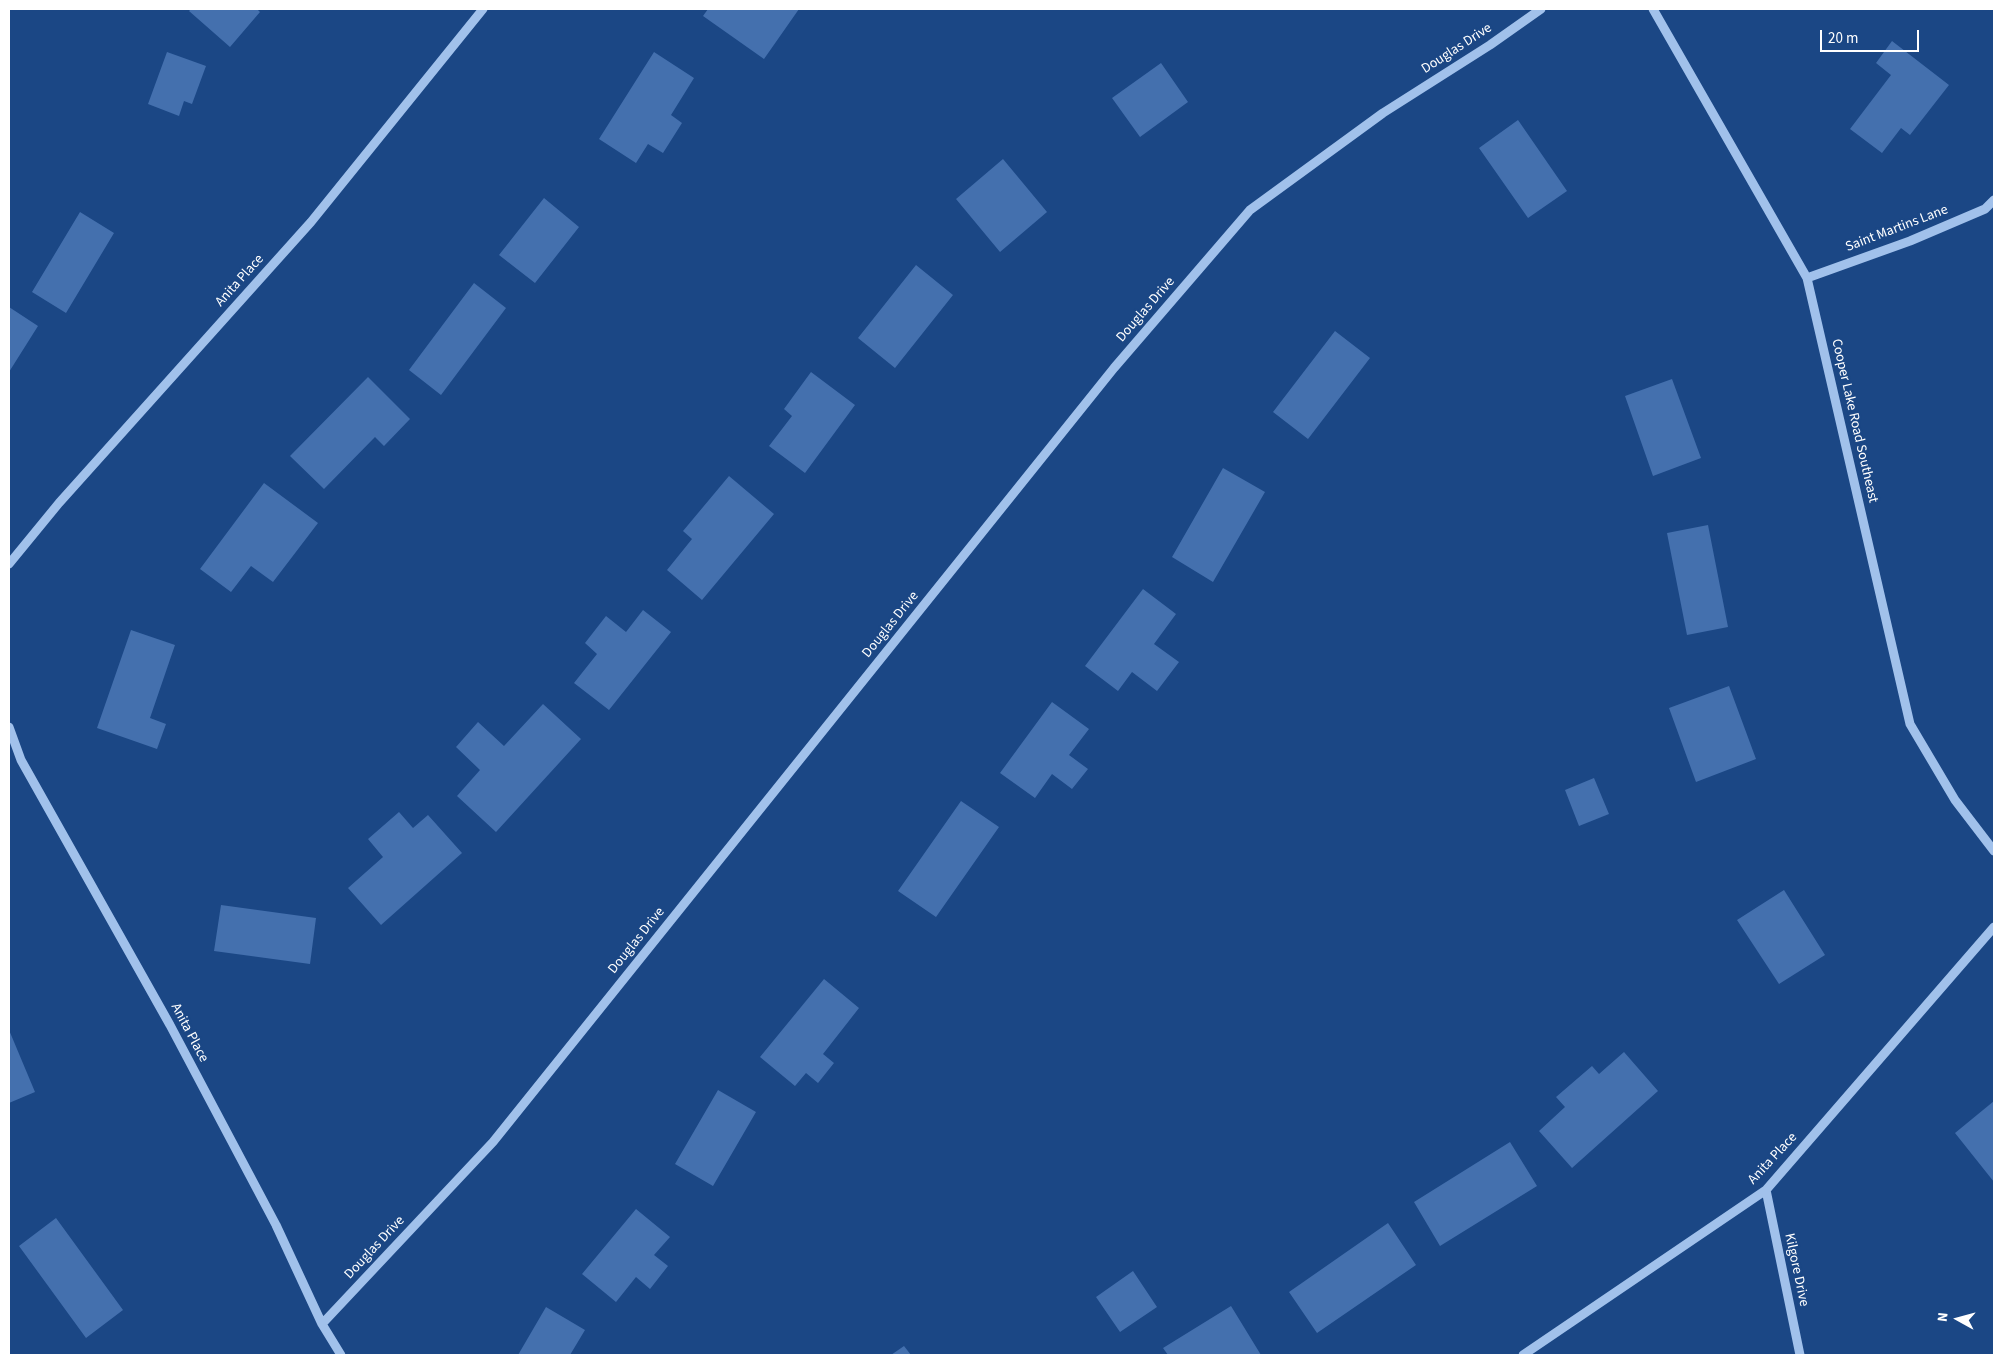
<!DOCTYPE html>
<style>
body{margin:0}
#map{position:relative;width:2003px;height:1364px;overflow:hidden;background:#1b4785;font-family:"Source Sans 3",sans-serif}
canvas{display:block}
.frame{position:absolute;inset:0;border:10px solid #fff;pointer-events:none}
.north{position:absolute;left:1933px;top:1294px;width:50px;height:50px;-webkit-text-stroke:4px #1b4785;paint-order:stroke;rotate:277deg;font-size:14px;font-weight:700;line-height:20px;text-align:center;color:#fff}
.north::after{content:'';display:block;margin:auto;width:18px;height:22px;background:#fff;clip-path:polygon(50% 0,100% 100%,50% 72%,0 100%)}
.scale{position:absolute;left:1820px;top:30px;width:99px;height:22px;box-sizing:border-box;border:2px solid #fff;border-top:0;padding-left:6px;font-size:15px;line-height:18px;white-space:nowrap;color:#fff;-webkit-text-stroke:4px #1b4785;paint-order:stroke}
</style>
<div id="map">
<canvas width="2003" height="1364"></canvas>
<div class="frame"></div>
<div class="north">N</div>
<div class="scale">20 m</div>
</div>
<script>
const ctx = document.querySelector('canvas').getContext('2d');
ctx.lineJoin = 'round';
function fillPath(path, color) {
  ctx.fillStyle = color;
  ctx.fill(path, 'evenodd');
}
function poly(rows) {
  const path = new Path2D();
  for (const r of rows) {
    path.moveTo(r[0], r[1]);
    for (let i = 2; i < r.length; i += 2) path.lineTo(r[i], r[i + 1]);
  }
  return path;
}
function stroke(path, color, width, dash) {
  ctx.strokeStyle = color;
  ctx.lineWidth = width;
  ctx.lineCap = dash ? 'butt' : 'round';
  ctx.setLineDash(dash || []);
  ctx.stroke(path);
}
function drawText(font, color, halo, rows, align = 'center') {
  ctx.font = font + ' "Source Sans 3",sans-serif';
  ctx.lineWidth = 4.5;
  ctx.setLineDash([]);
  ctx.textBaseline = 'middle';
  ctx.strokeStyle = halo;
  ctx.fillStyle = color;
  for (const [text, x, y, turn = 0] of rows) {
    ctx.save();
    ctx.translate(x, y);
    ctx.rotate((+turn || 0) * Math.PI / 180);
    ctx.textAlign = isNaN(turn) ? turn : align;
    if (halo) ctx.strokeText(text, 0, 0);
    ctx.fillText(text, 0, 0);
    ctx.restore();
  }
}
const building = poly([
 [191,9,257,9,260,12,230,47,189,11],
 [708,9,799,9,764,59,703,16],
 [1892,41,1949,85,1910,135,1901,128,1882,153,1850,129,1891,75,1876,63],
 [167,52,206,66,192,104,184,101,179,116,148,104],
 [654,52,694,78,671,115,682,123,663,153,648,144,636,163,599,139],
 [1161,63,1188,102,1140,137,1112,98],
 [1518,120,1567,191,1528,218,1479,148],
 [1003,159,1047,212,1000,252,956,199],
 [544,198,579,227,535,283,499,255],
 [80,212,114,233,66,313,32,292],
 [916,265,953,295,895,368,858,338],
 [474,283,506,308,441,395,409,370],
 [9,307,38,326,9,372],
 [1335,331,1370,358,1308,439,1273,412],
 [811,372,855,405,805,473,769,446,792,416,784,409],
 [368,377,410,419,384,446,375,437,324,489,290,456],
 [1672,379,1701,458,1653,476,1625,396],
 [1223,468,1265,492,1213,582,1172,557],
 [729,476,774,514,702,600,667,570,692,539,683,531],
 [264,483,318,523,273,582,251,566,231,592,200,569],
 [1708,525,1728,627,1687,635,1667,533],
 [1143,589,1176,614,1154,644,1179,662,1157,691,1132,672,1118,691,1085,666],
 [643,610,671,632,609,710,574,683,597,654,585,643,606,616,626,632],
 [131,630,175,645,150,718,166,724,157,749,97,728],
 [1729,686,1756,759,1696,782,1669,708],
 [1052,702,1089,729,1069,755,1088,769,1072,789,1052,774,1035,798,1000,773],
 [543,704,581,739,496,832,457,796,480,770,456,747,478,722,504,746],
 [1594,778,1609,814,1579,826,1565,790],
 [961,801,999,827,936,917,898,891],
 [399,812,413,828,428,815,462,853,381,925,348,888,383,857,368,839],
 [1784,890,1825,955,1779,984,1737,920],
 [221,905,316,918,310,964,214,951],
 [824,979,859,1008,823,1054,834,1063,818,1083,806,1073,795,1086,760,1057],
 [9,1030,35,1092,9,1103],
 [1624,1052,1658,1091,1572,1168,1539,1131,1565,1107,1556,1097,1592,1066,1599,1074],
 [718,1090,756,1112,713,1186,675,1164],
 [1994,1101,1994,1182,1955,1133],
 [1510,1142,1537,1186,1440,1246,1414,1202],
 [636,1209,670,1237,654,1255,668,1266,650,1289,636,1277,616,1302,582,1274],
 [56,1218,123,1310,86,1338,19,1246],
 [1388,1223,1416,1265,1317,1333,1289,1292],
 [1133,1271,1157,1307,1120,1332,1096,1297],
 [1231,1306,1261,1355,1168,1355,1163,1348],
 [546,1307,585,1330,570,1355,518,1355],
 [904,1346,911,1355,891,1355]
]);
const minor = poly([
 [1653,9,1807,278,1910,724,1955,800,1994,851],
 [1807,278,1910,241,1985,209,1994,200],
 [9,564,59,503,311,222,483,9],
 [9,727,21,760,170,1025,276,1225,322,1324,341,1355],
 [1766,1190,1800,1355],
 [322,1324,493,1142,1114,368,1250,210,1383,113,1490,45,1541,9],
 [1523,1355,1766,1190,1994,927]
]);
const streetNames = [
 ["Douglas Drive",1457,49,-33],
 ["Saint Martins Lane",1897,229,-21],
 ["Anita Place",240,281,-48],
 ["Douglas Drive",1146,310,-49],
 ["Cooper Lake Road Southeast",1854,421,77],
 ["Douglas Drive",891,625,-51],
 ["Douglas Drive",637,941,-51],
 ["Anita Place",189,1033,62],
 ["Anita Place",1773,1159,-47],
 ["Douglas Drive",375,1248,-47],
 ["Kilgore Drive",1796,1270,78]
];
fillPath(building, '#4470ae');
stroke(minor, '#a1c1eb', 9);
drawText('14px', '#fff', '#1b4785', streetNames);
</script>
